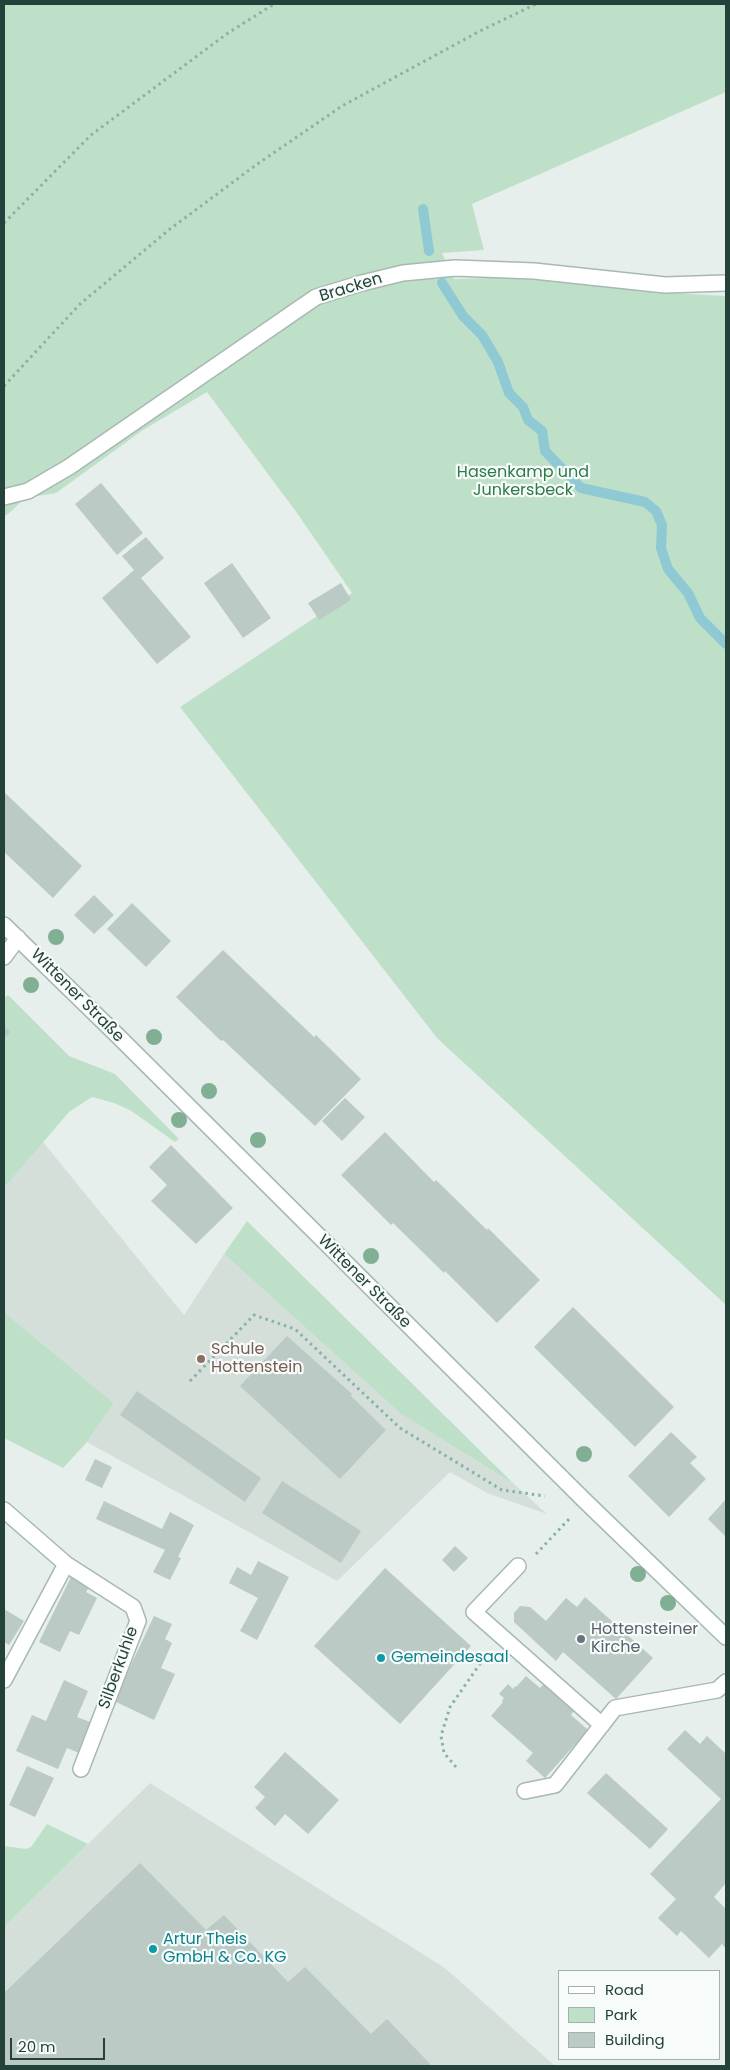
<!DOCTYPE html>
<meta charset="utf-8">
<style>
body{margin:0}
#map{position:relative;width:730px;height:2070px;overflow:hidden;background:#e6efeb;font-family:Poppins,sans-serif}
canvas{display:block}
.frame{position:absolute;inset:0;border:5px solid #24423a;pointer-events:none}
.legend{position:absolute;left:558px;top:1970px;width:162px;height:90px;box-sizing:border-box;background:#f7fbf9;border:1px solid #a3b1ad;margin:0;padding:6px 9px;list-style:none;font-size:15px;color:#24423a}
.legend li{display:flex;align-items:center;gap:10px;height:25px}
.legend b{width:25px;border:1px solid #a3b1ad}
.scale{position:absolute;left:10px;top:2038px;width:95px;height:22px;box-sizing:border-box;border:2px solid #24423a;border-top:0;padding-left:6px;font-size:15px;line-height:18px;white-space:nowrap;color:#24423a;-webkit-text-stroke:4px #f7fbf9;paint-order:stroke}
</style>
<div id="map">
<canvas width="730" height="2070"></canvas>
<div class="frame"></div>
<ul class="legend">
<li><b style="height:6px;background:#fff"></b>Road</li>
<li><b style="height:14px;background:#bfe0c8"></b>Park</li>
<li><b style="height:14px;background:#bbcac4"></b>Building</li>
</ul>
<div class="scale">20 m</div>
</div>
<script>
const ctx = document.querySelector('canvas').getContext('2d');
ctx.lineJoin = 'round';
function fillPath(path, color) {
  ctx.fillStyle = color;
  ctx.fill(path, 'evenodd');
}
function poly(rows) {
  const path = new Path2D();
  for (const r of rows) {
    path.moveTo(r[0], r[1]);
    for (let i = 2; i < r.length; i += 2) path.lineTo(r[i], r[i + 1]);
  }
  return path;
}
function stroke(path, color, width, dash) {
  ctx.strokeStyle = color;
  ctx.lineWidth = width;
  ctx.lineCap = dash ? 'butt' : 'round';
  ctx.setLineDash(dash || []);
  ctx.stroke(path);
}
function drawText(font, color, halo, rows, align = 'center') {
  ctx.font = font + ' Poppins,sans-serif';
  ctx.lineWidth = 4.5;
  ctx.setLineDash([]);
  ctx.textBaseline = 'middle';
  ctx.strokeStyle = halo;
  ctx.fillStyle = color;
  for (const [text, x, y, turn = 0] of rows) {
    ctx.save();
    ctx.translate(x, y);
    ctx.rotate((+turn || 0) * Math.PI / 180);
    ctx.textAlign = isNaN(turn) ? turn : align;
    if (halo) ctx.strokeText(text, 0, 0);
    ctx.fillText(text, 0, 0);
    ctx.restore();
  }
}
const built = poly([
 [43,1142,184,1315,224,1254,401,1414,514,1484,547,1514,487,1493,450,1472,337,1581,87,1442,114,1403,4,1312,4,1188],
 [150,1783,445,1968,555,2066,4,2066,4,1927]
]);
const green = poly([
 [4,4,726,4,726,92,472,204,484,250,442,253,454,279,514,277,581,283,637,291,726,296,726,1305,437,1038,180,707,352,593,297,513,207,392,143,430,56,493,25,498,7,515,4,516],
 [8,995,69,1056,115,1074,179,1139,175,1142,130,1110,114,1103,92,1097,69,1112,4,1188,4,998],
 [247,1221,514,1484,401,1414,224,1254],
 [4,1312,114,1403,87,1442,63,1468,4,1438],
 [47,1824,88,1844,4,1927,4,1846,26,1849,31,1847]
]);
const stream = poly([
 [423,209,429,251],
 [442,283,463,316,482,335,498,362,509,393,523,407,528,420,542,431,545,451,581,488,645,502,656,511,662,525,661,548,668,569,688,593,700,618,726,644]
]);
const building = poly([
 [101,483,143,533,117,555,75,504],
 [146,537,164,558,141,578,191,637,157,664,102,598,134,570,122,556],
 [232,563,271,618,243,638,204,583],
 [341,583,351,600,319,620,308,603],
 [4,792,82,866,53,898,4,852],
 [94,895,114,915,94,934,74,915],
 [132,903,171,941,146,967,107,929],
 [223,950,314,1037,316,1035,361,1079,315,1126,223,1040,221,1041,176,997],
 [4,1026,10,1032,4,1039],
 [345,1098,365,1117,342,1141,322,1121],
 [385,1132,434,1182,436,1180,487,1230,488,1228,540,1280,497,1323,445,1271,444,1273,393,1223,391,1225,341,1175],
 [171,1145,233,1208,196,1244,151,1201,167,1185,149,1167],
 [573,1307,674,1407,635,1447,534,1347],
 [287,1336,352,1394,351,1396,386,1430,340,1479,240,1386],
 [137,1391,261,1478,245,1502,120,1415],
 [671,1432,697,1457,690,1463,706,1479,669,1517,628,1476],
 [95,1459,112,1467,102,1488,85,1480],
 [282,1481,361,1531,341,1563,262,1513],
 [726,1499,726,1537,708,1519],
 [104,1501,162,1529,170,1512,194,1525,178,1557,181,1558,170,1580,153,1572,165,1550,96,1519],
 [455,1546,468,1558,454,1572,442,1560],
 [258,1561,289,1577,257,1640,240,1631,258,1598,229,1583,237,1567,251,1575],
 [385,1568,471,1646,400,1724,314,1646],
 [71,1577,89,1587,86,1592,97,1598,79,1635,70,1631,60,1652,39,1642],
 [585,1597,653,1658,616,1699,563,1652,556,1661,514,1622,514,1613,520,1606,530,1607,546,1621,566,1598,577,1607],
 [4,1609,24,1621,9,1645,4,1642],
 [154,1616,172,1624,165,1639,172,1643,161,1668,175,1674,154,1720,114,1701],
 [526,1676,540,1688,544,1684,574,1711,571,1715,588,1730,545,1778,526,1761,533,1753,491,1716,503,1702,502,1701,504,1698,499,1694,508,1684,513,1689,515,1686,516,1687],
 [64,1680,88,1691,77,1717,93,1723,79,1753,67,1748,58,1769,16,1751,32,1715,46,1721],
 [685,1730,700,1744,707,1736,726,1754,726,1883,714,1897,726,1909,726,1949,722,1944,709,1958,681,1931,677,1936,658,1918,676,1899,650,1874,721,1799,667,1749],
 [285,1752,339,1800,308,1834,285,1814,275,1826,255,1808,265,1797,254,1787],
 [27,1766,54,1778,35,1817,9,1805],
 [606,1773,668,1829,650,1849,587,1793],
 [140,1863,206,1930,224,1915,288,1982,305,1967,371,2034,387,2019,432,2066,4,2066,4,1993]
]);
const path = poly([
 [4,223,91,135,228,33,274,4],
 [4,386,80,304,170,229,256,165,342,106,480,31,536,4],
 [190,1381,254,1315,295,1329,400,1428,502,1490,545,1496],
 [536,1554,570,1518],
 [456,1767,444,1753,441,1736,450,1707,486,1655]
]);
const service = poly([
 [4,957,18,938],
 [4,1510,66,1564,133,1607,138,1621,81,1769],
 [518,1566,474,1612,602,1725],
 [4,1680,66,1564],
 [525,1791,555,1785,615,1708,717,1690,726,1682]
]);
const minor = poly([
 [4,497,28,491,69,467,316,297,362,283,403,273,455,268,534,271,665,285,726,283],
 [4,925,119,1037,585,1501,726,1637]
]);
const trees = [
 [56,937],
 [31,985],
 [154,1037],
 [209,1091],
 [179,1120],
 [258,1140],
 [371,1256],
 [584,1454],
 [638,1574],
 [668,1603]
];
const markers = [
 [201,1359,5,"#8d6e63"],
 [581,1639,5,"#6b7280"],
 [381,1658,5,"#0f9aa8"],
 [153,1949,5,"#0f9aa8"]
];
const streetNames = [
 ["Bracken",351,288,-17],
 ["Wittener Straße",77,996,45],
 ["Wittener Straße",364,1282,45],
 ["Silberkuhle",119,1668,-70]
];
const parkNames = [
 ["Hasenkamp und",523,473],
 ["Junkersbeck",523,491]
];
const educationNames = [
 ["Schule",211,1350],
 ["Hottenstein",211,1368]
];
const worshipNames = [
 ["Hottensteiner",591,1630],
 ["Kirche",591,1648]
];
const cultureNames = [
 ["Gemeindesaal",391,1658],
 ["Artur Theis",163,1940],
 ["GmbH & Co. KG",163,1958]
];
fillPath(built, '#d4dfda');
fillPath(green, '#bfe0c8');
stroke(stream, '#8ec9d4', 10);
fillPath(building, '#bbcac4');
stroke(service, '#a8b8b2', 18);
stroke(minor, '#a8b8b2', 18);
stroke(path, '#86b3a5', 3, [2.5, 4]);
stroke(service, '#fff', 15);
stroke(minor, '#fff', 15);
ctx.fillStyle = '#80af93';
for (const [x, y] of trees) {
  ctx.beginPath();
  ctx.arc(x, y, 8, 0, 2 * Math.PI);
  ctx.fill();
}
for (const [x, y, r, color] of markers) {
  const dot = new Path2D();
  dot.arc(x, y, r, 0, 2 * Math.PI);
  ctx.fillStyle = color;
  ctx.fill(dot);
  stroke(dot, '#f7fbf9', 2);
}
drawText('16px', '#24423a', '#f7fbf9', streetNames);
drawText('16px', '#2d7a4b', '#f7fbf9', parkNames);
drawText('16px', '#785e54', '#f7fbf9', educationNames, 'left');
drawText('16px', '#5b616d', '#f7fbf9', worshipNames, 'left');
drawText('16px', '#0d838f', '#f7fbf9', cultureNames, 'left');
</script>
